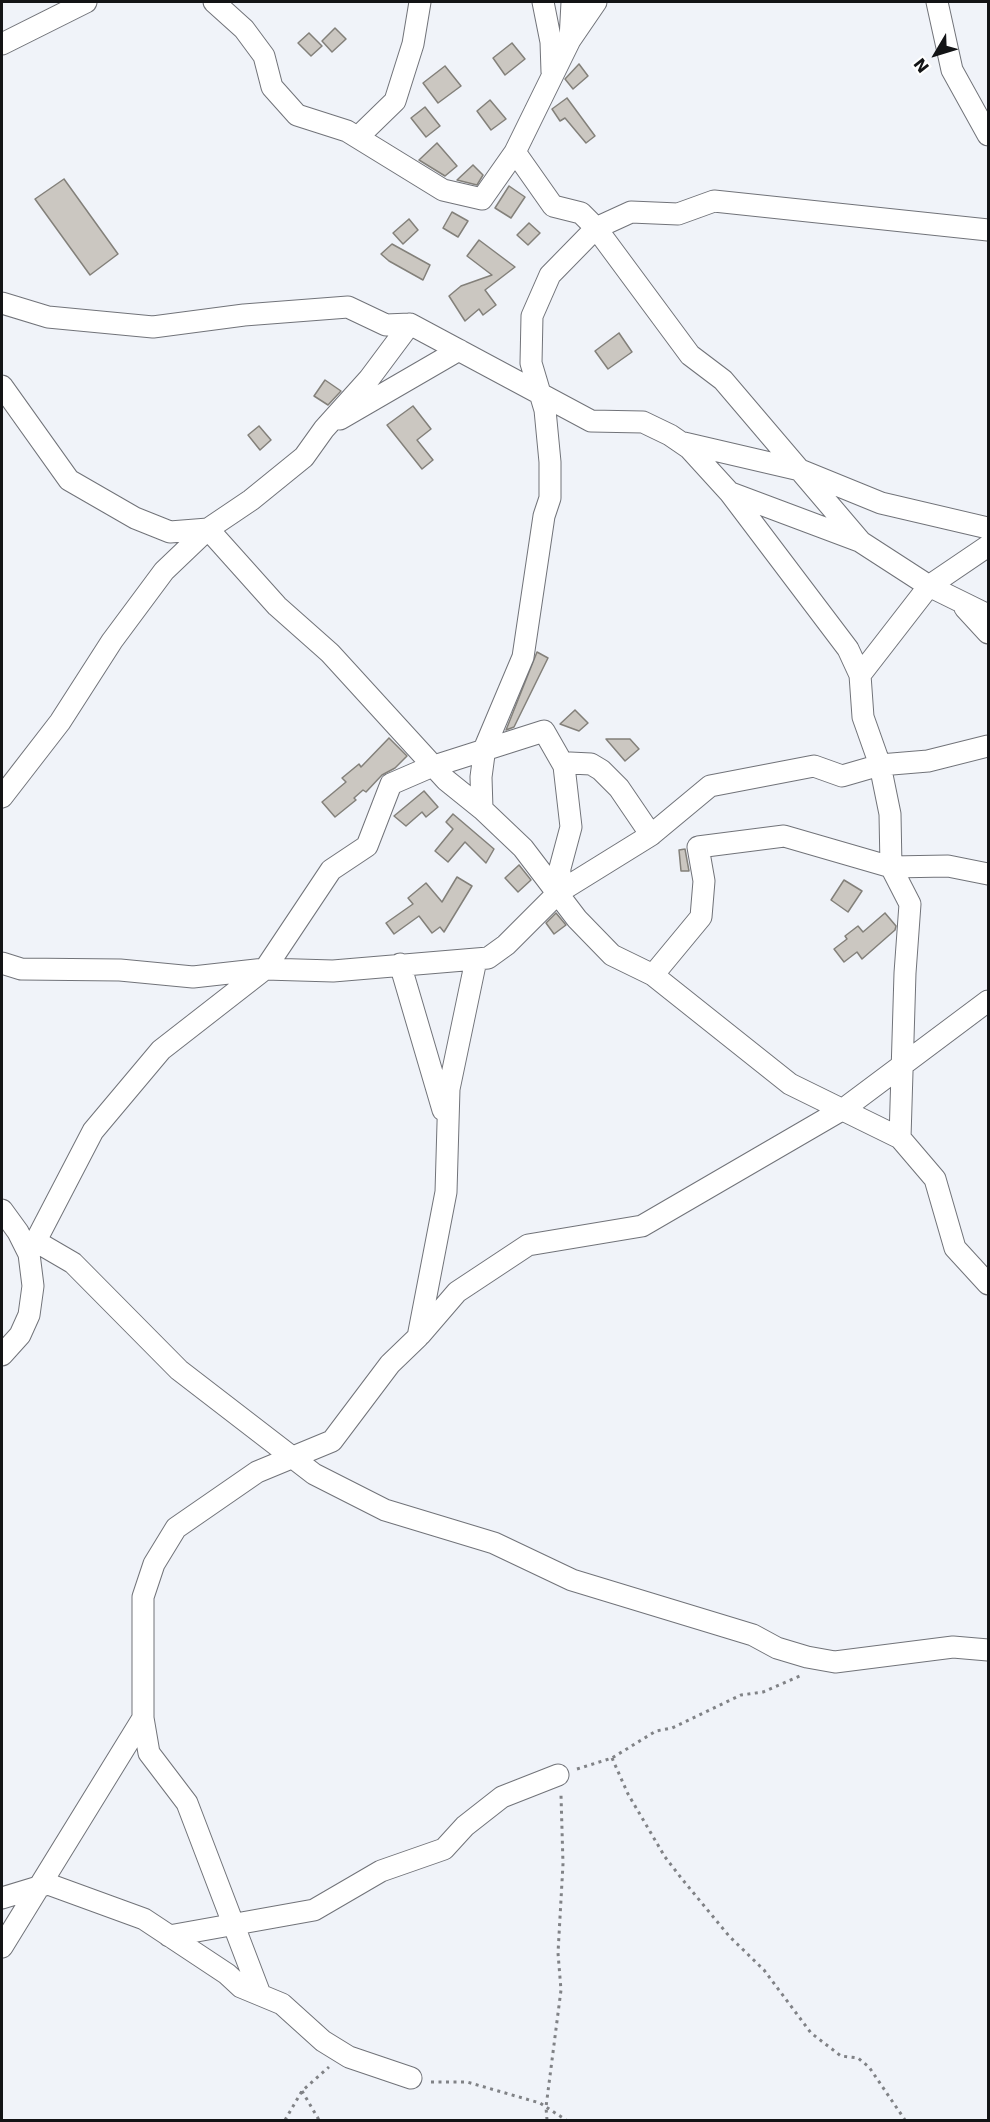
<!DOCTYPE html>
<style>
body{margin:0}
#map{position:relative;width:990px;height:2122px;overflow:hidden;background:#f0f3f9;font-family:"DejaVu Sans",sans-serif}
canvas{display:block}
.frame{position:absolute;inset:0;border:3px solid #131416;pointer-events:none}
.north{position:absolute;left:906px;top:24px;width:60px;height:60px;-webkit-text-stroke:4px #fff;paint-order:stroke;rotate:232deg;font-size:16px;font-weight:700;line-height:24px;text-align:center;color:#131416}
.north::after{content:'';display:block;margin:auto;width:21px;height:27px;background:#131416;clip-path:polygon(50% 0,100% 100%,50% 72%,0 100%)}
</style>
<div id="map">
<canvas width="990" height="2122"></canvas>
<div class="frame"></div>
<div class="north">N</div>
</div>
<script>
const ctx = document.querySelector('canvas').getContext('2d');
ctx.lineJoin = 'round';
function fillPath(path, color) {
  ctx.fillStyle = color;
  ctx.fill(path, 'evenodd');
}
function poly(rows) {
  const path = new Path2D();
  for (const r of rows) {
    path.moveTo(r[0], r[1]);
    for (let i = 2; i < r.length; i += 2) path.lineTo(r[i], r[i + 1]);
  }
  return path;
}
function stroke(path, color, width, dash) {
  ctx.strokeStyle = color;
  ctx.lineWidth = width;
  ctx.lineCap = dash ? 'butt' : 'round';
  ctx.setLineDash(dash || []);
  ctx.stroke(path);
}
const building = poly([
 [335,28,346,39,332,52,322,41,335,28],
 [309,33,322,46,311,56,298,43,309,33],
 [512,43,525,59,505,75,493,58,512,43],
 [579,64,588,76,573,89,565,79,579,64],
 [445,66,461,86,438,103,423,83,445,66],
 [567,98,595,136,586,143,565,118,560,121,552,109,567,98],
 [490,100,506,119,491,130,477,111,490,100],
 [425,107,440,126,426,137,411,118,425,107],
 [437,143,457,166,445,176,419,160,437,143],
 [473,165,483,175,477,185,457,180,473,165],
 [64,179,118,254,90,275,35,199,64,179],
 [509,186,525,197,511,218,495,208,509,186],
 [452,212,468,221,458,237,443,228,452,212],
 [409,219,418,230,403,244,393,233,409,219],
 [529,223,540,233,528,245,517,235,529,223],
 [479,240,515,267,485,290,496,305,483,315,479,309,465,321,449,296,461,286,492,275,467,256,479,240],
 [392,244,430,265,423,280,389,261,381,254,392,244],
 [619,333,632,352,608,369,595,351,619,333],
 [325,380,341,391,328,405,314,396,325,380],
 [413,406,431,429,417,440,433,460,422,469,387,425,413,406],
 [259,426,271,440,260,450,248,435,259,426],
 [537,652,548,658,514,727,506,730,537,652],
 [575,710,588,723,579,731,560,724,575,710],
 [389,738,407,756,395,768,382,775,366,792,363,790,354,798,356,800,335,817,322,802,346,782,342,778,359,764,361,767,389,738],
 [606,739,630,739,639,749,625,761,606,739],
 [424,791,438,807,426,817,422,812,406,826,394,816,424,791],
 [453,814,494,849,486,863,465,842,448,862,435,851,453,829,446,822,453,814],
 [685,849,689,871,681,871,679,850,685,849],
 [519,865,531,880,518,892,505,878,519,865],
 [457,877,472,886,444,932,440,927,432,933,419,916,394,934,386,923,413,904,408,898,426,883,442,902,457,877],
 [844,880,862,891,848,912,831,900,844,880],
 [556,913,566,925,554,934,546,923,556,913],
 [885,913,896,926,895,930,862,959,857,952,844,962,834,949,847,939,845,936,858,926,863,932,885,913]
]);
const path = poly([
 [612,1758,628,1794,665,1857,682,1879,729,1936,764,1970,811,2033,841,2056,858,2058,869,2067,905,2120],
 [577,1769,612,1758,656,1731,672,1728,741,1695,763,1692,802,1675],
 [431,2082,467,2082,540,2103,566,2120],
 [302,2091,319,2120],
 [285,2120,302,2091,329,2067],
 [547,2120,546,2107,561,1990,558,1953,563,1864,561,1795]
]);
const street = poly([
 [214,2,244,29,264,56,272,87,297,115,347,131,443,190,482,199,515,152,570,40,596,2],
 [543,2,551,42,552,72],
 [937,2,952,70,988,135],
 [570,40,572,2],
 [2,44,86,2],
 [358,137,395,101,413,44,420,2],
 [515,152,553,206,581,213,596,228,690,355,723,380,861,542,929,586,988,615],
 [2,303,48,317,153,327,244,315,348,307,386,325,410,324,591,421,643,422,670,435,689,448,730,493,848,649,860,675,863,717,880,765,890,814,891,867,910,904,905,973,900,1138,935,1179,955,1248,988,1284],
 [2,386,69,480,135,518,170,532,208,529],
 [340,419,459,350],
 [684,443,800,470,881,503,988,528],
 [731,493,859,541],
 [208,529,277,606,330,653,446,780,482,809,523,848,577,919,612,955,653,975,790,1084,900,1138],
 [965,608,988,633],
 [860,675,929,586,988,546],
 [2,797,60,722,112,641,164,571,208,529,251,500,304,457,324,429,369,379,410,324],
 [482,809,481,777,485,747,523,657,544,516,550,498,550,462,545,410,531,363,532,316,550,275,596,228,631,212,678,214,714,201,988,230],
 [559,892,560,868,571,827,564,766,570,763,591,764,601,770,619,788,651,835],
 [2,963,21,969,120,970,193,977,265,969,333,971,488,958,506,945,559,892,651,835,710,786,814,766,842,776,880,765,928,761,988,746],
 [400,964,443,1110],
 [653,975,701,917,704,881,698,847,784,836,891,867,948,866,988,874],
 [2,1210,18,1232,29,1254,33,1286,29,1315,20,1335,2,1355],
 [37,1242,73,1263,179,1370,314,1474,385,1510,494,1543,572,1580,753,1635,777,1648,807,1657,835,1662,953,1647,988,1650],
 [29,1254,93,1131,161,1050,265,969,331,870,367,846,391,784,428,768,544,731,564,766],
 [420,1335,457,1292,528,1245,642,1226,845,1108,988,1001],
 [143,1718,149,1753,187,1803,260,1994],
 [2,1898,48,1884,144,1919,227,1974,241,1987,282,2004,323,2041,349,2057,411,2078],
 [169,1936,314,1910,381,1871,444,1849,465,1826,502,1797,558,1775],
 [2,1947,143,1718,143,1597,154,1564,176,1528,257,1472,332,1441,390,1364,418,1337,446,1192,449,1089,476,960]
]);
fillPath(building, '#cbc7c1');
stroke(building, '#83807a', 1.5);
stroke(street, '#717379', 23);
stroke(path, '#808286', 3, [3, 4.5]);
stroke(street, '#fff', 21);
</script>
